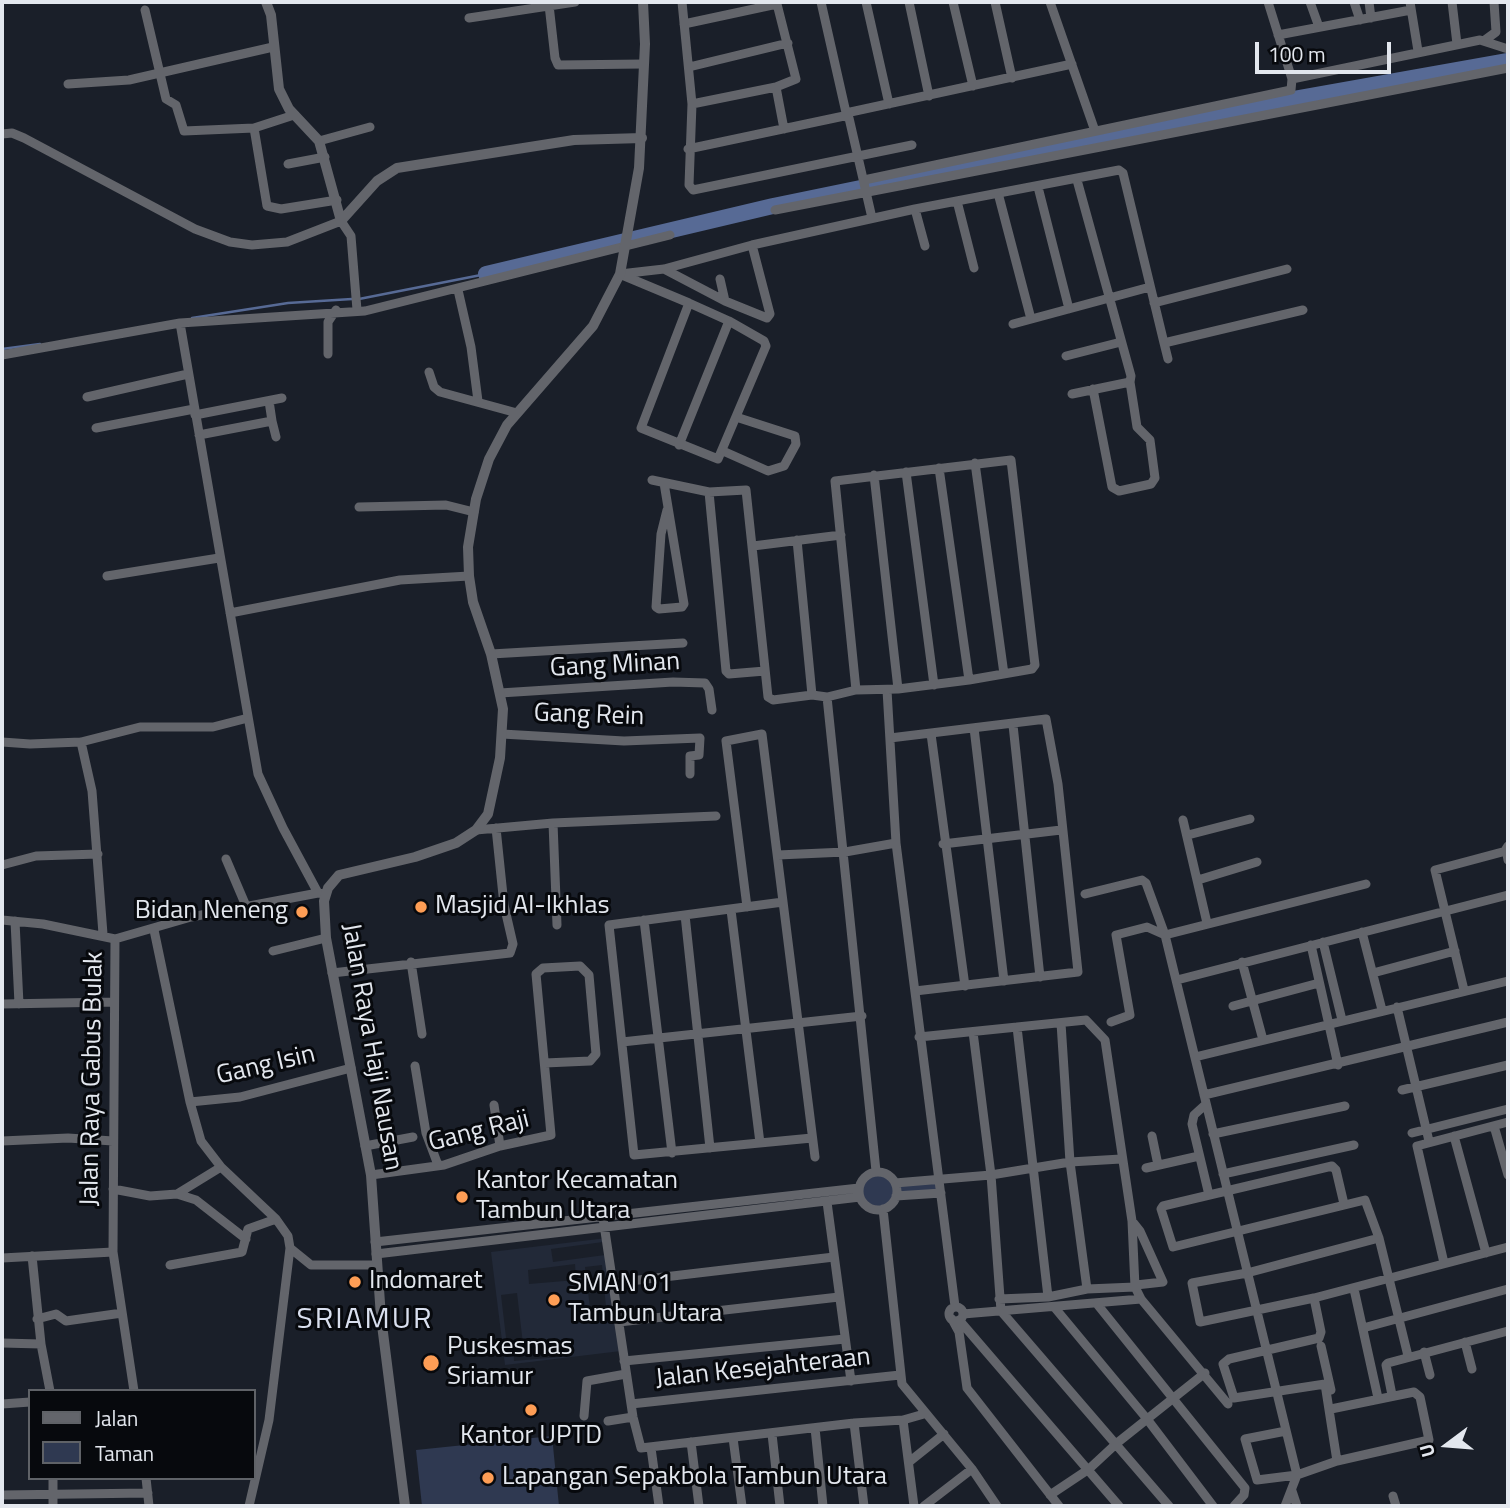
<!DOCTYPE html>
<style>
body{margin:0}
#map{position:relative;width:1510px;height:1508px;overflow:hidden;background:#1a1f29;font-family:"Titillium Web",sans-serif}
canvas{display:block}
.frame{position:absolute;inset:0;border:4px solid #e3e7ee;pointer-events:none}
.legend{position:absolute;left:28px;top:1389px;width:228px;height:91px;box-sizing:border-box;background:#07090d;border:2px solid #5f6267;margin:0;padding:9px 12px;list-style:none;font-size:21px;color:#e3e7ee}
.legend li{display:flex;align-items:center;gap:14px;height:35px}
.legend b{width:35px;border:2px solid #5f6267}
.north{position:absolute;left:1412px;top:1410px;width:70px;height:70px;-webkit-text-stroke:5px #07090d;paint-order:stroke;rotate:254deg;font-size:19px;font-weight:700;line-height:28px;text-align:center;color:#e3e7ee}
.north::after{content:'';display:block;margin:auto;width:24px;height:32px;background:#e3e7ee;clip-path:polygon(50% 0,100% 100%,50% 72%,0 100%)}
.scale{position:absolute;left:1255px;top:42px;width:136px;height:32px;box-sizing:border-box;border:4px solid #e3e7ee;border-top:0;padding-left:9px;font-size:21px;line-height:24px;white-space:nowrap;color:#e3e7ee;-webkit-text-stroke:5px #07090d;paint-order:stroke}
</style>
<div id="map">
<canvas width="1510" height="1508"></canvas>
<div class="frame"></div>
<ul class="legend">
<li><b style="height:9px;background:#63656b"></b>Jalan</li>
<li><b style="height:19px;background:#2f3951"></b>Taman</li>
</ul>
<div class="north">U</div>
<div class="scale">100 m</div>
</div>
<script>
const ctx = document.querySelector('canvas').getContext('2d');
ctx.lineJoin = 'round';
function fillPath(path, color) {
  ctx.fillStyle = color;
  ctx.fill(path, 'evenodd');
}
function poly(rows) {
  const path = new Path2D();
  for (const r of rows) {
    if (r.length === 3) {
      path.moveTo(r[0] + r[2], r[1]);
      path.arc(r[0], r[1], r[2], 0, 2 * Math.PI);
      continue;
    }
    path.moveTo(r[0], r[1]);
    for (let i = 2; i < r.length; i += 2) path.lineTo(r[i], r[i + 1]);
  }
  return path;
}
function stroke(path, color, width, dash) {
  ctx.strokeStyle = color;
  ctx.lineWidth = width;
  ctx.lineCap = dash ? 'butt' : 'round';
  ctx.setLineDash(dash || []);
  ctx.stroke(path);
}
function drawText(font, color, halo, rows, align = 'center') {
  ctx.font = font + ' "Titillium Web",sans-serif';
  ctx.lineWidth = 6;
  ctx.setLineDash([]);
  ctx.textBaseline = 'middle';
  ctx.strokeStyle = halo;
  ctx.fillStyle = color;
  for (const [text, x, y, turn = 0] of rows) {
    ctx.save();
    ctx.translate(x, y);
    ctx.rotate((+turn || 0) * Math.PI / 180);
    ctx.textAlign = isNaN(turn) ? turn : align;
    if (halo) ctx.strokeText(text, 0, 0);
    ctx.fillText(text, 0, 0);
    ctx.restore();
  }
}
const built = poly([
 [607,1238,621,1351,505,1365,491,1252],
 [603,1242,605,1255,553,1262,551,1249],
 [575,1264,576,1280,529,1284,528,1270],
 [602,1265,606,1307,590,1308,585,1267],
 [517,1293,523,1344,507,1346,501,1295],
 [558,1342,559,1357,514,1361,513,1346]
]);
const green = poly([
 [1508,61,1508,68,866,190,871,186,1283,101],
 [876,1171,887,1174,896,1183,940,1178,941,1193,896,1196,889,1207,877,1211,865,1205,859,1194,861,1182],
 [552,1436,559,1506,422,1506,416,1450]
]);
const stream = poly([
 [359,299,486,274],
 [192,318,288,303,352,299],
 [2,349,40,344]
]);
const river = poly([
 [486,274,773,206,1283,101,1508,61]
]);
const minor = poly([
 [682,2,692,104,689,185,693,190,912,145],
 [821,2,847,117],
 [866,2,889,104],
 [909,2,929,96],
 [953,2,973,86],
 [995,2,1012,78],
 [1050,2,1095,131],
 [1310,2,1319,27],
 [1354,2,1360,20],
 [1369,2,1371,18],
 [1410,2,1418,51],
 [1452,2,1457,44],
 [549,5,555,58,558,65,643,64],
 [145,10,166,99,176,105,184,131,254,128,294,115],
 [469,18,575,2],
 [684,24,777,4,796,79,776,87,692,104],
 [1278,35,1411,10],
 [1485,40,1496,32,1494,2],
 [689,67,788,43],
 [1292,79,1480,40,1508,49],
 [68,84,129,80,273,47],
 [776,87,784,129],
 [846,113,1072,64],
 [254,128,267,206,281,209,337,200],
 [2,134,12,133,24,138,195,229,230,242,252,245,287,242,341,221,351,236,357,310],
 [319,141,370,127],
 [688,149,844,116,849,118,872,218],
 [288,164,325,157],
 [864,180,1291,90,1292,79,1268,2],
 [1038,187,1069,309],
 [998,193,1031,319],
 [957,201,974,268],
 [915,209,925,246],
 [775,210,1508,68],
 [664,269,725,301,767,318,770,314,752,245],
 [620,274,664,269,752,245,915,209,1119,170,1123,173,1164,343,1303,310],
 [622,275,689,303,729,321,764,341,766,346,718,459,641,428,689,303],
 [720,279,725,301],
 [458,290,471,347,478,401],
 [1154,303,1287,269],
 [180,323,258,774,283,828,318,893],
 [1013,324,1150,287],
 [1164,343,1168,359],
 [328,354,328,322,336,310],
 [2,355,180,323,365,311,670,235],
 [1066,356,1121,342],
 [429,372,434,387,440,392,517,413],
 [1093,389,1112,487,1119,491,1151,484,1155,478,1150,440,1137,427,1130,382],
 [1072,394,1130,382,1131,376,1077,180],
 [87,397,188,374],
 [269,401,272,421],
 [195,415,282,398],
 [96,428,194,409],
 [199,435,272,421,276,437],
 [679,445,729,321],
 [723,451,768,471,784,466,796,444,795,436,736,417],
 [975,463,1004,674],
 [939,468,969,680],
 [906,472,934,685],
 [874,475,898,689],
 [652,480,709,492,746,490,768,697,773,700,812,695,827,697,856,690,898,689,969,680,1032,669,1035,665,1011,460,835,481,856,690],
 [664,483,684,604,682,607,659,609,656,607,661,534,667,510],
 [709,492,726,671,729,674,765,671],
 [359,507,446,505,474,512],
 [797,540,812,695],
 [753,546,841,535],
 [107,576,219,558],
 [230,613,400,580,469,576],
 [491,654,683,643],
 [887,690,896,843,955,1306],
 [500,693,673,682,705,683,709,689,712,710],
 [827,697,876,1171],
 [1013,725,1040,977],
 [974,728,1004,981],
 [502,734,624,741,700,738,699,755,690,756,690,774],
 [931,734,965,986],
 [890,738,1046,719,1058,784,1078,972,915,991],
 [2,742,30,744,81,742,140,727,213,727,248,718],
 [81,742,92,791,103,934],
 [1183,820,1207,923],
 [553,823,716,816],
 [476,830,553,823,557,925],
 [1188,835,1250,819],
 [943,844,1061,830],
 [1508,846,1506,849,1508,860],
 [778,855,845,852,896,843],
 [226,859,246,906],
 [2,865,36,856,98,854],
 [1198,880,1257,862],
 [1085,894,1142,880,1146,883,1165,935,1297,1475,1285,1506],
 [783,902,609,925,634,1155,812,1138],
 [747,907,726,741,762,734,815,1157],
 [731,910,760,1143],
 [685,915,710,1148],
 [2,920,43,924,115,939],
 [644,920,672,1153],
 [15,921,19,1004],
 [154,930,190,1102,201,1141,221,1167,276,1219,288,1236,290,1248,269,1420,249,1506],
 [1362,932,1382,1010],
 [1323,942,1342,1020],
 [1311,945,1338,1065],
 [273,951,326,938],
 [411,962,422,1034],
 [1242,962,1263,1040],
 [332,973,510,953,513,944,504,905,496,828],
 [1373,973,1455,951],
 [1177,980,1508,895],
 [1464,990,1435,870,1506,851],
 [2,1004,114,1002],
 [1233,1006,1319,983],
 [1397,1007,1429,1141],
 [1111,1022,1130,1015,1116,935,1147,927,1165,935,1366,884],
 [1061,1023,1070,1162,1087,1289],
 [1017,1027,1048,1297],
 [973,1032,991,1175,1001,1311],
 [919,1037,1086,1020,1105,1040,1132,1221,1135,1287,1141,1299,1228,1404],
 [622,1042,862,1016],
 [1195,1057,1508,981],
 [415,1066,426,1133,438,1165],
 [1402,1090,1508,1065],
 [1204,1095,1508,1022],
 [190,1102,240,1097,351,1068],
 [494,1105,500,1146],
 [1205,1105,1194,1115,1192,1124,1209,1195],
 [1494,1126,1508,1175],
 [1412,1133,1508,1109],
 [1213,1134,1345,1106],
 [1152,1136,1158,1165],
 [1454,1136,1486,1253],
 [2,1141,68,1138,113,1141],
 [365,1146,413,1137],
 [1146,1168,1199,1156],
 [878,1191,19],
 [1223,1174,1354,1145],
 [371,1175,444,1165,500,1146,551,1135,536,974,543,968,580,966,589,975,596,1054,590,1061,545,1063],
 [895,1183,991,1175,1070,1162,1121,1159],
 [113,1189,150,1196,177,1194,196,1200,246,1239],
 [177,1194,221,1167],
 [896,1196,941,1193],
 [827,1202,851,1381],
 [1344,1204,1336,1170,1332,1166,1163,1206,1161,1209,1173,1247,1365,1200,1379,1238,1408,1356],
 [883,1209,902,1384,972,1469,997,1506],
 [603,1218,633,1417,641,1448,854,1423,903,1420,924,1414],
 [1132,1221,1140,1231,1163,1282,1136,1285],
 [1379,1238,1247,1273,1192,1283,1200,1322,1314,1298,1508,1247],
 [375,1242,859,1188],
 [290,1248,311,1265,377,1265],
 [376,1254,860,1197],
 [32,1256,41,1344],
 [2,1258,113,1252],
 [1444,1263,1417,1146,1508,1122],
 [170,1265,242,1252,248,1229,276,1219],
 [613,1283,834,1257],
 [1354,1289,1378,1398],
 [1314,1298,1321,1332,1319,1338,1229,1359,1223,1364,1234,1398,1325,1384,1337,1461],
 [999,1299,1048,1297,1087,1289,1135,1287],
 [1097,1304,1245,1488,1244,1495,1234,1506],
 [956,1314,7],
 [1055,1308,1147,1419,1213,1506],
 [1001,1311,1169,1506],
 [963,1314,1141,1299],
 [37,1319,56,1314,66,1321,122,1313],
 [952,1319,959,1332,967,1388,1059,1506],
 [959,1320,1119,1506],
 [619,1322,839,1297],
 [1363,1328,1508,1289],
 [1465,1342,1472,1369],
 [2,1343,41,1344,50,1391],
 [1321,1346,1331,1390],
 [1424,1352,1430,1375],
 [624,1361,845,1339],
 [134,1391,113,1252,115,939,191,917,318,893,325,894],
 [1392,1395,1386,1365,1388,1363,1508,1331],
 [2,1404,30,1402],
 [631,1404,900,1375],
 [584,1416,587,1381,626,1374],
 [903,1420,914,1506],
 [608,1421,633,1417],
 [854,1423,864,1506],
 [815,1428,823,1506],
 [1286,1431,1245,1439,1257,1480,1297,1475,1337,1461,1429,1440,1420,1397,1414,1392,1331,1409],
 [772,1434,780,1506],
 [733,1438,742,1506],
 [691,1442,699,1506],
 [651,1448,659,1506],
 [909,1462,944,1434],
 [53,1478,53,1506],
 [146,1478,149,1506],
 [1292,1491,1297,1506],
 [2,1495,148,1493],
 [1050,1495,1089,1469,1117,1443,1205,1373],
 [1393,1496,1396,1506],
 [924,1506,972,1469]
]);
const tertiary = poly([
 [266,2,271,15,279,89,289,109,319,141,341,221],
 [341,221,377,181,397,168,574,140,642,138],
 [405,1506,381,1317,371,1175,326,938,324,901,328,888,339,875,415,857,456,843,476,830,488,814,500,758,503,709,491,654,473,602,469,576,468,547,476,499,489,459,507,425,593,326,620,274,639,168,645,44,643,2]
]);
const markers = [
 [421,907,7,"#fd9d55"],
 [302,912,7,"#fd9d55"],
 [462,1197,7,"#fd9d55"],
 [355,1282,7,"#fd9d55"],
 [554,1300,7,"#fd9d55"],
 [431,1363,9,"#fd9d55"],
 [531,1410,7,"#fd9d55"],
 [488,1478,7,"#fd9d55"]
];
const streetNames = [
 ["Gang Minan",615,666,-3],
 ["Gang Rein",589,716,2],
 ["Jalan Raya Haji Nausan",371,1047,80],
 ["Gang Isin",266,1066,-13],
 ["Jalan Raya Gabus Bulak",93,1079,-89],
 ["Gang Raji",479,1132,-14],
 ["Jalan Kesejahteraan",763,1369,-6]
];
const poiNames = [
 ["Masjid Al-Ikhlas",435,907],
 ["Bidan Neneng",288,912,"right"],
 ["Kantor Kecamatan",476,1182],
 ["Tambun Utara",476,1212],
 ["Indomaret",369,1282],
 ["SMAN 01",568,1285],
 ["Tambun Utara",568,1315],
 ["Puskesmas",447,1348],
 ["Sriamur",447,1378],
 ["Kantor UPTD",531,1437,"center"],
 ["Lapangan Sepakbola Tambun Utara",502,1478]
];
const quarterNames = [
 ["SRIAMUR",365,1321]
];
fillPath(built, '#222938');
fillPath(green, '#2f3951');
stroke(stream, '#576a95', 2.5);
stroke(river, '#576a95', 16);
stroke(minor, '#63656b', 9);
stroke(tertiary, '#63656b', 10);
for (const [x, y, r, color] of markers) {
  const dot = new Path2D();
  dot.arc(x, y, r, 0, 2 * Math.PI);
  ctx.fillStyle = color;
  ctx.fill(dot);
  stroke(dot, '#07090d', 2.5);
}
drawText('26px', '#e3e7ee', '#07090d', streetNames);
drawText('26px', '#e3e7ee', '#07090d', poiNames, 'left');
ctx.letterSpacing = '2px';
drawText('30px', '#d9dfee', '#07090d', quarterNames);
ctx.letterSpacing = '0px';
</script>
